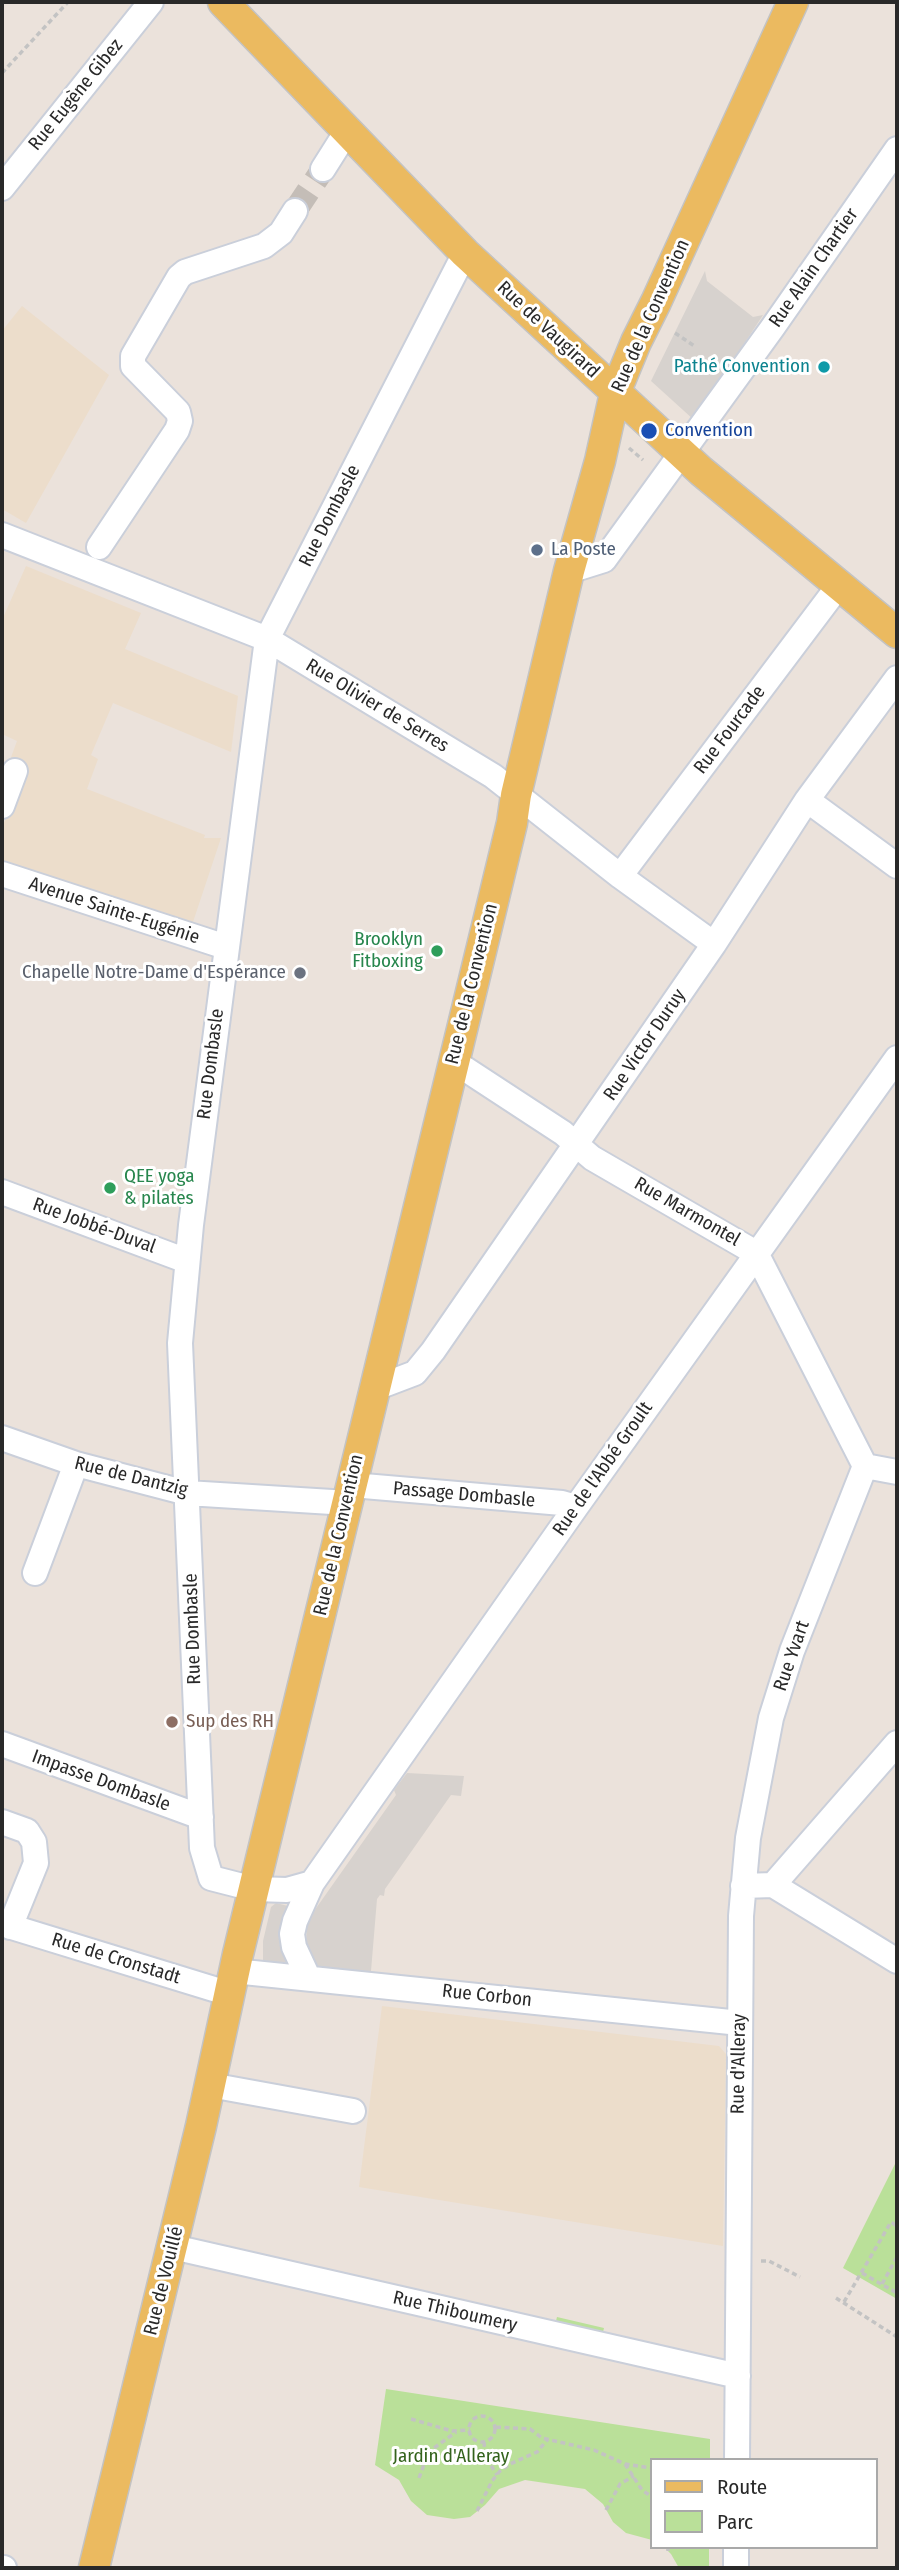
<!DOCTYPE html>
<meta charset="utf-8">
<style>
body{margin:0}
#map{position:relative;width:899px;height:2570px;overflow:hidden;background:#ebe2db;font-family:"Fira Sans Condensed",sans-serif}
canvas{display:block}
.frame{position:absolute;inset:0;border:4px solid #292929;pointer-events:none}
.legend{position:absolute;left:650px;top:2458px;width:228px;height:91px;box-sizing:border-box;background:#fff;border:2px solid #a9a9a9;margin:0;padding:9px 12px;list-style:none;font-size:21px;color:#292929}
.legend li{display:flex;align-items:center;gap:14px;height:35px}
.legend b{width:35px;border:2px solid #a9a9a9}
</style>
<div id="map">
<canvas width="899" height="2570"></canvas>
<div class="frame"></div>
<ul class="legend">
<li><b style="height:9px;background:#ebba60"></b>Route</li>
<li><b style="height:19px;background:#bae099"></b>Parc</li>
</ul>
</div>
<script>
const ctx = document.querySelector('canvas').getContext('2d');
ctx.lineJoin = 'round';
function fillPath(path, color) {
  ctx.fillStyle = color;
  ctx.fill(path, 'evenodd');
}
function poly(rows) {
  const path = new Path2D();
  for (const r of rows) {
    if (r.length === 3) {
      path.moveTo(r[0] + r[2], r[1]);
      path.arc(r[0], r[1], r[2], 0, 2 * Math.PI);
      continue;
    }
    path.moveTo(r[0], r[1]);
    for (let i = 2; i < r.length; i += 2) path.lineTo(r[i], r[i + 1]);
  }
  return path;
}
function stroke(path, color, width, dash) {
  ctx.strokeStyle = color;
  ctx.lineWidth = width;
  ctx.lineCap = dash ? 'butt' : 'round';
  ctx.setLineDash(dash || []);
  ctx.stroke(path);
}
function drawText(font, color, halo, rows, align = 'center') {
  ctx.font = font + ' "Fira Sans Condensed",sans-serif';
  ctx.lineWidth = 6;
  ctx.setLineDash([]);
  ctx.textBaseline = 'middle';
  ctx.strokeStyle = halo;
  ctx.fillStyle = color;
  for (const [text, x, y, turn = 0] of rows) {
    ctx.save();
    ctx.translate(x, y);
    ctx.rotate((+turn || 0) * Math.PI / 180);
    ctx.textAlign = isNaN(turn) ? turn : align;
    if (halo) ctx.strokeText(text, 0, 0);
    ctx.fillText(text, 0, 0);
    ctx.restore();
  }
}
const education = poly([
 [22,306,109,375,26,523,2,509,2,331],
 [26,566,141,613,125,649,238,696,231,752,113,703,91,755,98,759,87,789,205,835,204,838,221,838,191,928,2,863,2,828,26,767,10,760,17,741,2,734,2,620],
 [382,2006,719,2046,726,2054,723,2246,359,2187]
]);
const green = poly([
 [897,2160,897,2299,843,2268],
 [557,2317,604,2328,603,2332,556,2321],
 [386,2389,710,2439,710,2460,652,2460,652,2540,626,2533,613,2522,603,2504,585,2489,525,2480,499,2489,485,2505,470,2517,454,2519,427,2515,411,2501,399,2480,375,2465],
 [664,2547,709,2547,709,2568,679,2568,671,2554]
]);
const plaza = poly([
 [705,271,707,281,753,317,763,315,694,420,651,381],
 [407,1773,464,1776,461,1796,451,1795,385,1889,384,1896,380,1895,377,1899,371,1971,363,1976,330,1973,313,1966,306,1946,307,1921,396,1795,394,1790],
 [276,1903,292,1907,296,1966,263,1963,263,1941,271,1907]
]);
const minorTunnel = poly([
 [295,211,323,169]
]);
const path = poly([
 [2,73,68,2],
 [675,333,696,347],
 [673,360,686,368],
 [629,448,643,460],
 [761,2261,769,2261,800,2277],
 [862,2273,897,2293],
 [882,2284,897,2257],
 [836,2298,897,2337],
 [844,2302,891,2222,897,2226],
 [482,2429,13],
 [411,2419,452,2431,470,2430],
 [496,2427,530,2429,542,2438,594,2450,625,2464,652,2468],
 [484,2442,485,2456,497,2475],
 [473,2461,485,2456],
 [625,2464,642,2490,652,2497],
 [419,2478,426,2459,434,2448,456,2432],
 [606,2510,620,2484,634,2476],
 [477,2511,492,2481,500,2471,510,2464,537,2452,548,2439],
 [668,2551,668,2547]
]);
const minor = poly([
 [323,169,347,131],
 [2,188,151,2],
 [465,253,267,639,191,1225,180,1343,202,1848,211,1878,254,1889,287,1890,312,1883,576,1507,897,1058],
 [2,535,267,639,493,776,620,876,714,944],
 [99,547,177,430,180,421,178,412,133,366,133,356,179,277,185,272,264,246,281,233,295,211],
 [569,571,604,560,773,327,897,149],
 [807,800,897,866],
 [2,806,15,771],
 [2,874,226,947],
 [620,876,840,584],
 [453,1061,563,1133,592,1158,756,1253,865,1466],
 [2,1192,187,1261],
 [373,1389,415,1373,433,1351,714,944,807,800,897,678],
 [2,1438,76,1464,187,1493,348,1503],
 [865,1466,897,1472],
 [352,1485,562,1503,576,1507],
 [35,1573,76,1464],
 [2,1744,201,1817],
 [2,1822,27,1831,34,1842,36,1863,10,1927],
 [773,1885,897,1961],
 [743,1886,773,1885,897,1743],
 [2,1924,230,1994],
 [234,1971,740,2023],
 [308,1977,294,1947,292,1934,295,1921,312,1883],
 [210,2085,353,2111],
 [173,2247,738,2376],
 [737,2460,741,1916,748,1838,771,1718,792,1651,865,1466],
 [2,2568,4,2568],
 [736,2568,736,2547]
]);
const major = poly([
 [223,2,465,253,701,471,897,633],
 [94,2568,201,2126,238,1954,512,823,516,795,569,571,600,461,615,393,636,342,656,302,793,2]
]);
const markers = [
 [824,367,7,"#0f9aa8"],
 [649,431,9,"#1a4fb4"],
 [537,550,7,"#5c6f8a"],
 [437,951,7,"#2e9e5b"],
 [300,973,7,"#6b7280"],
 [110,1188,7,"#2e9e5b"],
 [172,1722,7,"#8d6e63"]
];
const streetNames = [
 ["Rue Eugène Gibez",76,95,-51],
 ["Rue Alain Chartier",814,268,-55],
 ["Rue de la Convention",651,316,-66],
 ["Rue de Vaugirard",548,330,43],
 ["Rue Dombasle",330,516,-63],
 ["Rue Olivier de Serres",377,706,31],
 ["Rue Fourcade",730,730,-53],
 ["Avenue Sainte-Eugénie",114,911,18],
 ["Rue de la Convention",472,984,-76],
 ["Rue Victor Duruy",645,1045,-56],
 ["Rue Dombasle",211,1064,-83],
 ["Rue Marmontel",687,1212,30],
 ["Rue Jobbé-Duval",94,1226,20],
 ["Rue de l'Abbé Groult",603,1469,-55],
 ["Rue de Dantzig",131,1477,14],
 ["Passage Dombasle",464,1495,5],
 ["Rue de la Convention",339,1535,-77],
 ["Rue Dombasle",193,1629,-92],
 ["Rue Yvart",792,1656,-71],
 ["Impasse Dombasle",101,1781,20],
 ["Rue de Cronstadt",116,1959,17],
 ["Rue Corbon",487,1996,6],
 ["Rue d'Alleray",739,2064,-89],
 ["Rue de Vouillé",164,2281,-76],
 ["Rue Thiboumery",455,2312,13]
];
const cultureNames = [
 ["Pathé Convention",810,367]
];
const transitNames = [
 ["Convention",665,431]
];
const serviceNames = [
 ["La Poste",551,550]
];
const leisureNames = [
 ["Brooklyn",423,940],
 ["Fitboxing",423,962],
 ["QEE yoga",124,1177,"left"],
 ["& pilates",124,1199,"left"]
];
const worshipNames = [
 ["Chapelle Notre-Dame d'Espérance",286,973]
];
const educationNames = [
 ["Sup des RH",186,1722]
];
const parkNames = [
 ["Jardin d'Alleray",451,2457]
];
fillPath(education, '#ecddcb');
fillPath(green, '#bae099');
fillPath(plaza, '#d7d2ce');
stroke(minorTunnel, '#c4bdb7', 24, [24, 12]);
stroke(minor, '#cacfda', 28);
stroke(major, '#c3c3c3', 33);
stroke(path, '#c3c3c3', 3.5, [5, 3.5]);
stroke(minor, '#fff', 24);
stroke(major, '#ebba60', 30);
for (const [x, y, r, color] of markers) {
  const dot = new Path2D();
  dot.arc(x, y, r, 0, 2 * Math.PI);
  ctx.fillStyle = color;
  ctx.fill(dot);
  stroke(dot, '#fff', 2.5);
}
drawText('19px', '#292929', '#fff', streetNames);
drawText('19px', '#0d838f', '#fff', cultureNames, 'right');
drawText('19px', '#164399', '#fff', transitNames, 'left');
drawText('19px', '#4e5e75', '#fff', serviceNames, 'left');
drawText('19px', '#27864d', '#fff', leisureNames, 'right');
drawText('19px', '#5b616d', '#fff', worshipNames, 'right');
drawText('19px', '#785e54', '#fff', educationNames, 'left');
drawText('19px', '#33631c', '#fff', parkNames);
</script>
